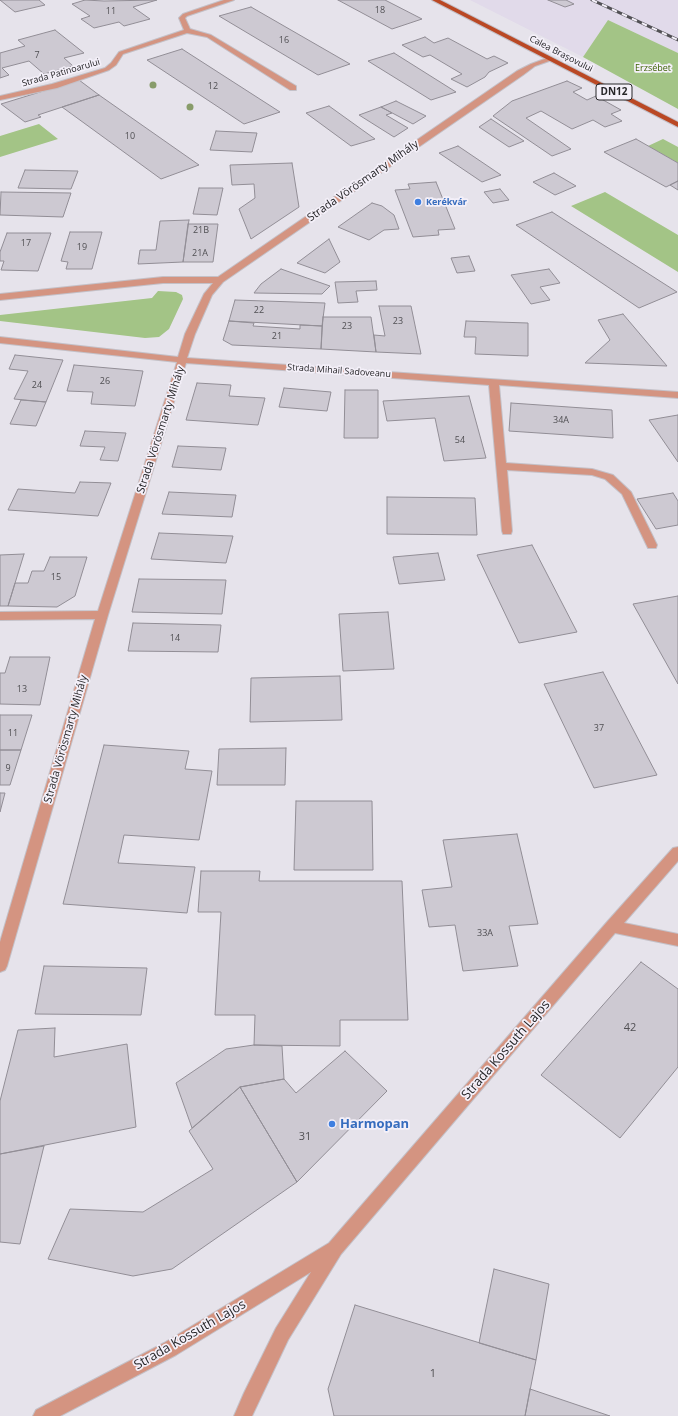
<!DOCTYPE html>
<meta charset="utf-8">
<style>
body{margin:0}
canvas{display:block;background:#e6e3eb}
</style>
<canvas width="678" height="1416"></canvas>
<script>
const ctx = document.querySelector('canvas').getContext('2d');
ctx.lineJoin = 'round';
function fillPath(path, color) {
  ctx.fillStyle = color;
  ctx.fill(path, 'evenodd');
}
function poly(rows) {
  const path = new Path2D();
  for (const r of rows) {
    path.moveTo(r[0], r[1]);
    for (let i = 2; i < r.length; i += 2) path.lineTo(r[i], r[i + 1]);
  }
  return path;
}
function stroke(path, color, width, dash) {
  ctx.strokeStyle = color;
  ctx.lineWidth = width;
  ctx.lineCap = dash ? 'butt' : 'round';
  ctx.setLineDash(dash || []);
  ctx.stroke(path);
}
function drawText(font, color, halo, rows, align = 'center') {
  ctx.font = font + ' "Open Sans",sans-serif';
  ctx.lineWidth = 3.5;
  ctx.setLineDash([]);
  ctx.textBaseline = 'middle';
  ctx.strokeStyle = halo;
  ctx.fillStyle = color;
  for (const [text, x, y, turn = 0] of rows) {
    ctx.save();
    ctx.translate(x, y);
    ctx.rotate((+turn || 0) * Math.PI / 180);
    ctx.textAlign = isNaN(turn) ? turn : align;
    if (halo) ctx.strokeText(text, 0, 0);
    ctx.fillText(text, 0, 0);
    ctx.restore();
  }
}
const built = poly([
 [470,0,678,0,678,53,608,20,583,57]
]);
const green = poly([
 [608,20,678,53,678,109,583,57],
 [39,124,58,139,0,157,0,136],
 [663,139,678,147,678,163,648,146],
 [605,192,678,235,678,272,571,206],
 [158,291,176,292,182,295,183,299,169,329,159,337,145,338,0,321,0,315,152,298]
]);
const building = poly([
 [0,0,39,0,45,5,15,12,0,0],
 [85,0,104,1,157,0,133,7,150,19,124,26,119,22,94,28,81,19,90,16,72,4,85,0],
 [338,0,385,0,422,19,392,29,338,0],
 [548,0,566,0,574,4,565,7,548,0],
 [251,7,350,64,318,75,219,16,251,7],
 [55,30,84,53,64,58,73,66,44,74,29,61,2,68,9,75,0,78,0,53,25,46,18,40,55,30],
 [425,37,434,43,448,38,487,59,494,56,508,63,489,72,485,77,467,87,451,79,462,74,430,55,423,57,402,45,425,37],
 [182,49,280,112,244,124,147,60,182,49],
 [394,53,456,92,431,100,368,61,394,53],
 [79,80,99,95,38,115,41,117,25,122,1,104,79,80],
 [567,81,582,88,573,92,587,100,596,96,621,110,611,114,622,121,605,127,593,120,572,129,541,111,526,118,571,149,552,156,493,116,512,101,567,81],
 [99,95,199,165,161,179,62,107,99,95],
 [396,101,426,116,413,124,381,107,396,101],
 [329,106,375,139,351,146,306,113,329,106],
 [381,107,392,113,386,115,408,128,394,137,359,115,381,107],
 [491,119,524,141,509,147,479,127,491,119],
 [216,131,257,133,252,152,210,150,216,131],
 [636,139,678,163,678,181,666,187,604,152,636,139],
 [458,146,501,175,482,182,439,153,458,146],
 [292,163,299,207,251,239,239,209,255,198,254,184,232,185,230,165,292,163],
 [25,170,78,171,71,189,18,188,25,170],
 [554,173,576,186,555,195,533,182,554,173],
 [678,181,678,190,670,185,678,181],
 [436,182,455,229,438,230,439,235,413,237,395,190,410,189,408,184,436,182],
 [199,188,223,188,217,215,193,214,199,188],
 [500,189,509,200,493,203,484,192,500,189],
 [1,192,71,193,63,217,0,215,1,192],
 [372,203,382,206,394,215,399,229,384,230,369,240,338,227,372,203],
 [552,212,677,292,639,308,516,225,552,212],
 [189,220,183,262,138,264,140,250,156,250,160,221,189,220],
 [188,224,218,224,213,262,183,262,188,224],
 [70,232,102,232,92,269,66,269,68,262,61,261,70,232],
 [7,233,51,233,38,271,1,270,4,261,0,261,0,252,7,233],
 [329,239,340,262,325,273,297,263,329,239],
 [469,256,475,271,457,273,451,258,469,256],
 [281,269,330,286,322,294,254,293,261,284,281,269],
 [549,269,560,283,540,287,550,300,531,304,511,275,549,269],
 [376,281,377,290,356,291,358,302,338,303,335,282,376,281],
 [235,300,325,303,322,326,229,321,235,300],
 [379,306,411,306,421,354,376,352,374,335,385,336,379,306],
 [623,314,667,366,585,363,610,340,598,320,623,314],
 [323,317,371,317,376,352,321,349,323,317],
 [229,321,254,323,253,326,300,329,300,325,322,326,321,349,232,345,223,340,229,321],
 [466,321,528,323,528,356,475,354,476,337,464,337,466,321],
 [15,355,63,360,46,402,14,399,28,371,9,369,15,355],
 [74,365,143,371,135,406,91,404,93,392,67,391,74,365],
 [197,383,231,385,229,396,265,398,258,425,186,420,197,383],
 [284,388,331,392,327,411,279,407,284,388],
 [345,390,378,390,378,438,344,438,345,390],
 [469,396,486,458,444,461,435,418,387,421,383,401,469,396],
 [21,400,46,402,36,426,10,424,21,400],
 [511,403,612,410,613,438,509,431,511,403],
 [678,415,678,462,649,420,678,415],
 [85,431,126,433,118,461,100,460,105,447,80,446,85,431],
 [178,446,226,448,221,470,172,467,178,446],
 [80,482,111,483,98,516,8,510,18,489,75,493,80,482],
 [169,492,236,495,232,517,162,514,169,492],
 [673,493,678,501,678,525,656,529,637,499,673,493],
 [387,497,475,498,477,535,387,534,387,497],
 [159,533,233,536,226,563,151,559,159,533],
 [532,545,577,632,519,643,477,555,532,545],
 [438,553,445,580,399,584,393,557,438,553],
 [24,554,8,606,0,606,0,555,24,554],
 [50,557,87,557,75,596,57,607,8,606,15,583,28,583,32,571,44,571,50,557],
 [139,579,226,580,222,614,132,612,139,579],
 [678,596,678,684,633,604,678,596],
 [388,612,394,669,343,671,339,614,388,612],
 [133,623,221,625,218,652,128,651,133,623],
 [10,657,50,657,40,705,0,704,0,673,5,673,10,657],
 [603,672,657,775,594,788,544,684,603,672],
 [340,676,342,720,250,722,251,678,340,676],
 [0,715,32,715,21,750,0,750,0,715],
 [104,745,189,751,185,769,212,771,199,840,124,835,118,863,195,867,187,913,63,904,104,745],
 [286,748,285,785,217,785,219,749,286,748],
 [0,750,21,750,10,785,0,785,0,750],
 [0,793,5,793,0,812,0,793],
 [296,801,372,801,373,870,294,870,296,801],
 [517,834,538,924,509,926,518,966,463,971,455,925,429,927,422,890,452,887,443,840,517,834],
 [201,871,260,871,259,881,402,881,408,1020,340,1020,340,1046,254,1045,255,1015,215,1015,221,912,198,912,201,871],
 [641,962,678,989,678,1067,620,1138,541,1075,641,962],
 [44,966,147,968,141,1015,35,1014,44,966],
 [55,1028,54,1057,127,1044,136,1127,0,1154,0,1101,18,1030,55,1028],
 [254,1045,282,1046,284,1079,240,1087,192,1128,176,1083,226,1049,254,1045],
 [345,1051,387,1091,297,1182,240,1087,284,1079,296,1093,345,1051],
 [240,1087,297,1182,172,1269,133,1276,48,1259,70,1209,143,1212,213,1169,189,1131,240,1087],
 [44,1146,20,1244,0,1242,0,1154,44,1146],
 [494,1269,549,1284,536,1360,479,1343,494,1269],
 [355,1305,536,1360,525,1416,334,1416,328,1389,355,1305],
 [530,1389,610,1416,525,1416,530,1389]
]);
const minor = poly([
 [224,0,234,0,187,16,185,18,190,29,211,35,296,86,296,90,290,90,207,37,187,33,123,54,116,65,109,70,57,88,0,100,0,96,52,84,105,68,111,63,119,52,184,30,179,18,183,14,224,0],
 [550,57,553,59,552,60,535,66,523,75,223,282,212,295,195,334,187,358,678,392,678,398,499,385,506,463,592,469,613,475,631,492,657,545,656,548,648,548,622,494,605,479,592,475,507,470,512,531,511,534,503,534,502,531,489,385,186,363,108,615,7,966,5,970,0,972,0,942,95,619,0,620,0,612,98,611,177,362,0,343,0,337,178,357,185,334,204,294,213,283,163,283,0,300,0,294,163,277,218,277,517,71,531,64,550,57],
 [678,847,678,861,624,923,678,934,678,946,615,933,341,1254,288,1340,252,1416,234,1416,244,1393,276,1328,311,1272,176,1355,60,1416,33,1416,36,1410,164,1343,329,1243,607,922,673,848,678,847]
]);
const major = poly([
 [432,0,440,0,678,122,678,127,432,0]
]);
const rail = poly([
 [592,0,678,40]
]);
const trees = [
 [153,85],
 [190,107]
];
const markers = [
 [418,202,4,"#3f7fe0"],
 [332,1124,4,"#3f7fe0"]
];
const numberNames = [
 ["18",380,10],
 ["11",111,11],
 ["16",284,40],
 ["7",37,55],
 ["12",213,86],
 ["10",130,136],
 ["21B",201,230],
 ["17",26,243],
 ["19",82,247],
 ["21A",200,253],
 ["22",259,310],
 ["23",398,321],
 ["23",347,326],
 ["21",277,336],
 ["26",105,381],
 ["24",37,385],
 ["34A",561,420],
 ["54",460,440],
 ["15",56,577],
 ["14",175,638],
 ["13",22,689],
 ["37",599,728],
 ["11",13,733],
 ["9",8,768],
 ["33A",485,933]
];
const farStreetnames = [
 ["Calea Brașovului",561,54,27],
 ["Strada Patinoarului",61,73,-16],
 ["Strada Mihail Sadoveanu",339,371,4]
];
const farParknames = [
 ["Erzsébet",653,68]
];
const farShopnames = [
 ["Kerékvár",426,202]
];
const shields = [
 [614,92,36]
];
const shieldNames = [
 ["DN12",614,92]
];
const streetNames = [
 ["Strada Vörösmarty Mihály",363,181,-35],
 ["Strada Vörösmarty Mihály",161,430,-72],
 ["Strada Vörösmarty Mihály",66,739,-74]
];
const nearNumbernames = [
 ["42",630,1028],
 ["31",305,1137],
 ["1",433,1374]
];
const nearStreetnames = [
 ["Strada Kossuth Lajos",506,1050,-49],
 ["Strada Kossuth Lajos",190,1335,-30]
];
const nearShopnames = [
 ["Harmopan",340,1124]
];
fillPath(built, '#e1daea');
fillPath(green, '#a3c486');
fillPath(building, '#cdc9d2');
stroke(building, '#928e96', 1);
stroke(minor, '#c4c1c8', 2);
stroke(major, '#c4c1c8', 2);
fillPath(minor, '#d49481');
fillPath(major, '#ba4824');
stroke(rail, '#525155', 3);
stroke(rail, '#f4f0f9', 2, [5.5]);
ctx.fillStyle = '#889c6a';
for (const [x, y] of trees) {
  ctx.beginPath();
  ctx.arc(x, y, 3.5, 0, 2 * Math.PI);
  ctx.fill();
}
for (const [x, y, r, color] of markers) {
  const dot = new Path2D();
  dot.arc(x, y, r, 0, 2 * Math.PI);
  ctx.fillStyle = color;
  ctx.fill(dot);
  stroke(dot, '#f4f0f9', 1.5);
}
drawText('9px', '#504f53', null, numberNames);
drawText('9px', '#272629', '#f4f0f9', farStreetnames);
drawText('9px', '#3c6100', '#f4f0f9', farParknames);
drawText('bold 9px', '#366cbe', '#f4f0f9', farShopnames, 'left');
for (const [x, y, w] of shields) {
  const box = new Path2D();
  box.roundRect(x - w / 2, y - 8, w, 16, 3);
  ctx.fillStyle = '#f4f0f9';
  ctx.fill(box);
  stroke(box, '#272629', 1);
}
drawText('bold 10px', '#272629', null, shieldNames);
drawText('11px', '#272629', '#f4f0f9', streetNames);
drawText('11px', '#504f53', null, nearNumbernames);
drawText('13px', '#272629', '#f4f0f9', nearStreetnames);
drawText('bold 13px', '#366cbe', '#f4f0f9', nearShopnames, 'left');
</script>
